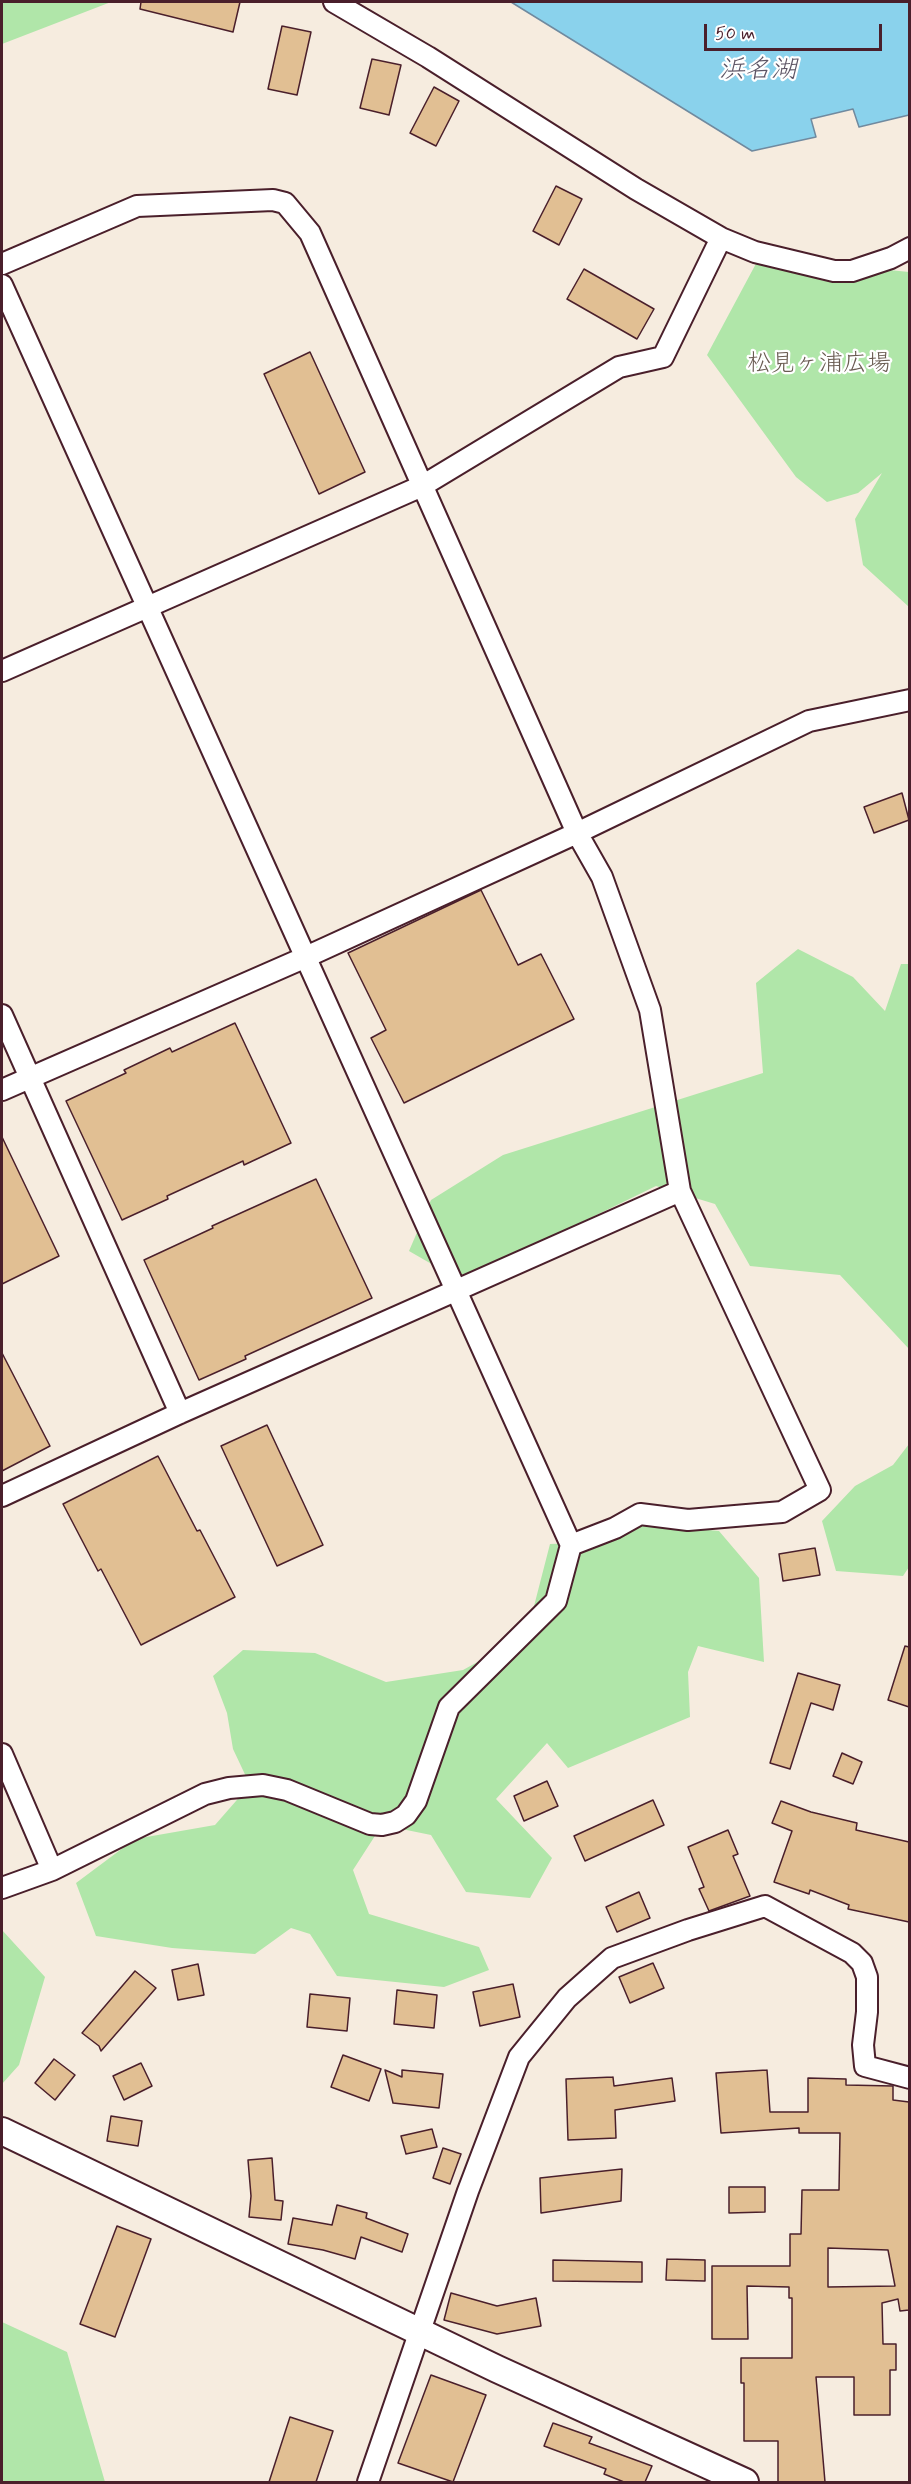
<!DOCTYPE html>
<meta charset="utf-8">
<style>
body{margin:0}
#map{position:relative;width:911px;height:2484px;overflow:hidden;background:#f6ecdf;font-family:Mynerve,sans-serif}
canvas{display:block}
.frame{position:absolute;inset:0;border:3px solid #4a1f2b;pointer-events:none}
.scale{position:absolute;left:704px;top:24px;width:178px;height:27px;box-sizing:border-box;border:3px solid #4a1f2b;border-top:0;padding-left:8px;font-size:18px;line-height:21px;white-space:nowrap;color:#4a1f2b;-webkit-text-stroke:4px #fff;paint-order:stroke}
</style>
<div id="map">
<canvas width="911" height="2484"></canvas>
<div class="frame"></div>
<div class="scale">50 m</div>
</div>
<script>
const ctx = document.querySelector('canvas').getContext('2d');
ctx.lineJoin = 'round';
function fillPath(path, color) {
  ctx.fillStyle = color;
  ctx.fill(path, 'evenodd');
}
function poly(rows) {
  const path = new Path2D();
  for (const r of rows) {
    path.moveTo(r[0], r[1]);
    for (let i = 2; i < r.length; i += 2) path.lineTo(r[i], r[i + 1]);
  }
  return path;
}
function stroke(path, color, width, dash) {
  ctx.strokeStyle = color;
  ctx.lineWidth = width;
  ctx.lineCap = dash ? 'butt' : 'round';
  ctx.setLineDash(dash || []);
  ctx.stroke(path);
}
function drawText(font, color, halo, rows, align = 'center') {
  ctx.font = font + ' Mynerve,"Klee One",sans-serif';
  ctx.lineWidth = 4.5;
  ctx.setLineDash([]);
  ctx.textBaseline = 'middle';
  ctx.strokeStyle = halo;
  ctx.fillStyle = color;
  for (const [text, x, y, turn = 0] of rows) {
    ctx.save();
    ctx.translate(x, y);
    ctx.rotate((+turn || 0) * Math.PI / 180);
    ctx.textAlign = isNaN(turn) ? turn : align;
    if (halo) ctx.strokeText(text, 0, 0);
    ctx.fillText(text, 0, 0);
    ctx.restore();
  }
}
const green = poly([
 [2,2,111,2,2,44],
 [759,258,824,281,852,283,889,270,909,272,909,607,863,565,855,519,882,473,858,493,827,502,796,477,707,355],
 [798,949,853,977,885,1011,901,964,909,964,909,1349,840,1275,750,1266,715,1204,656,1186,461,1281,409,1251,431,1200,503,1155,763,1073,756,983],
 [909,1444,909,1567,903,1576,836,1571,822,1521,855,1486,893,1465],
 [646,1524,719,1531,759,1578,764,1662,698,1646,688,1672,690,1717,568,1768,547,1743,496,1799,552,1858,530,1898,466,1892,431,1835,382,1825,353,1870,369,1914,479,1947,489,1970,444,1987,337,1976,310,1934,291,1928,255,1954,172,1948,96,1936,76,1883,135,1839,215,1825,250,1785,233,1749,227,1713,213,1676,243,1650,315,1653,386,1682,463,1670,514,1642,533,1610,550,1544,604,1542],
 [2,1930,45,1977,19,2065,2,2084],
 [2,2322,67,2352,105,2482,2,2482]
]);
const water = poly([
 [511,2,909,2,909,115,859,127,853,109,811,119,816,137,752,151,511,2]
]);
const building = poly([
 [141,2,240,2,233,32,140,9,141,2],
 [282,26,311,32,297,95,268,89,282,26],
 [372,59,401,65,389,115,360,108,372,59],
 [434,87,459,101,436,146,410,133,434,87],
 [556,186,582,199,559,245,533,231,556,186],
 [584,269,654,309,637,339,567,299,584,269],
 [310,352,365,472,319,494,264,374,310,352],
 [902,793,909,820,874,833,864,807,902,793],
 [481,890,518,965,541,954,574,1019,404,1103,371,1038,386,1030,348,953,481,890],
 [235,1023,291,1143,244,1165,243,1161,167,1196,168,1199,122,1220,66,1101,126,1073,124,1070,170,1048,172,1052,235,1023],
 [2,1137,59,1256,2,1284,2,1137],
 [316,1179,372,1298,245,1356,246,1359,199,1380,144,1260,213,1228,212,1226,316,1179],
 [2,1353,50,1446,2,1471,2,1353],
 [267,1425,323,1545,277,1566,221,1446,267,1425],
 [158,1456,197,1531,200,1530,235,1597,141,1645,101,1569,98,1571,63,1504,158,1456],
 [815,1548,820,1575,783,1581,779,1554,815,1548],
 [905,1646,909,1647,909,1707,888,1700,905,1646],
 [798,1673,840,1685,833,1710,811,1703,790,1769,770,1763,798,1673],
 [842,1753,862,1762,853,1784,833,1776,842,1753],
 [547,1781,558,1806,524,1821,514,1796,547,1781],
 [653,1800,664,1825,585,1861,574,1836,653,1800],
 [781,1801,811,1812,857,1823,856,1830,909,1842,909,1922,848,1909,849,1905,810,1890,809,1894,774,1882,792,1831,772,1823,781,1801],
 [728,1830,738,1854,733,1856,750,1896,709,1911,699,1889,704,1887,688,1847,728,1830],
 [639,1892,650,1918,617,1932,606,1907,639,1892],
 [653,1963,664,1988,630,2003,619,1977,653,1963],
 [198,1964,204,1995,178,2000,172,1970,198,1964],
 [135,1971,156,1988,101,2051,99,2046,82,2033,135,1971],
 [513,1984,520,2017,480,2026,473,1992,513,1984],
 [397,1990,437,1995,434,2028,394,2024,397,1990],
 [310,1994,350,1998,347,2031,307,2027,310,1994],
 [343,2055,381,2069,369,2101,331,2087,343,2055],
 [54,2059,75,2075,55,2100,35,2083,54,2059],
 [141,2063,152,2086,124,2100,113,2076,141,2063],
 [385,2070,402,2077,402,2070,443,2074,439,2108,393,2103,385,2070],
 [767,2070,770,2112,808,2112,808,2078,846,2079,846,2085,893,2086,893,2100,909,2102,909,2310,900,2311,898,2299,882,2303,883,2344,896,2344,896,2370,890,2370,890,2415,854,2415,854,2377,816,2377,825,2482,778,2482,778,2441,744,2441,744,2383,741,2383,741,2358,792,2358,792,2298,789,2298,789,2287,747,2286,748,2339,712,2339,712,2266,790,2266,790,2234,801,2234,802,2190,839,2190,840,2133,799,2133,799,2128,721,2133,716,2073,767,2070],
 [828,2248,888,2250,895,2286,828,2287,828,2248],
 [613,2077,614,2086,672,2078,675,2101,615,2110,616,2138,568,2140,566,2079,613,2077],
 [111,2116,142,2121,138,2146,107,2141,111,2116],
 [432,2129,437,2147,406,2154,401,2136,432,2129],
 [443,2148,461,2154,450,2184,433,2178,443,2148],
 [272,2158,275,2200,283,2201,281,2220,249,2217,251,2196,248,2160,272,2158],
 [622,2169,621,2201,541,2213,540,2178,622,2169],
 [729,2187,765,2187,765,2212,729,2213,729,2187],
 [337,2205,367,2213,366,2218,408,2234,402,2252,361,2237,355,2259,323,2250,288,2244,293,2218,332,2225,337,2205],
 [117,2226,151,2239,115,2337,80,2324,117,2226],
 [667,2259,705,2260,705,2281,666,2280,667,2259],
 [553,2260,642,2262,642,2282,553,2281,553,2260],
 [451,2293,497,2306,536,2298,541,2326,497,2334,444,2320,451,2293],
 [431,2375,486,2395,453,2482,398,2463,431,2375],
 [290,2417,333,2431,316,2482,269,2482,290,2417],
 [553,2423,592,2437,589,2443,652,2466,645,2482,624,2482,604,2474,606,2469,544,2446,553,2423]
]);
const minor = poly([
 [334,2,428,57,636,189,721,238,755,252,834,271,852,271,891,258,910,248],
 [2,264,137,206,273,200,285,203,310,233,577,833,602,877,650,1010,680,1191,820,1490,782,1512,688,1520,640,1514,615,1528,571,1545],
 [2,285,571,1545,556,1601,449,1707,416,1801,406,1815,395,1822,382,1825,370,1824,287,1790,263,1785,229,1788,205,1794,52,1870,2,1888],
 [2,671,422,486,619,367,663,357,721,238],
 [2,1015,180,1413],
 [2,1090,306,957,577,833,809,721,910,700],
 [2,1496,180,1413,680,1191],
 [2,1754,52,1870],
 [368,2482,468,2191,519,2057,567,1998,612,1958,688,1930,765,1906,852,1953,862,1963,867,1977,867,2012,863,2045,865,2066,910,2078]
]);
const tertiary = poly([
 [2,2131,497,2369,745,2482]
]);
const parkNames = [
 ["松見ヶ浦広場",819,365]
];
const waterNames = [
 ["浜名湖",758,72]
];
fillPath(green, '#b0e6a9');
fillPath(water, '#8ad2ec');
stroke(water, '#708a9f', 1.5);
fillPath(building, '#e1bf93');
stroke(building, '#4a1f2b', 1.5);
stroke(minor, '#4a1f2b', 24);
stroke(tertiary, '#4a1f2b', 30);
stroke(minor, '#fff', 20);
stroke(tertiary, '#fff', 26);
drawText('24px', '#695b51', '#fff', parkNames);
drawText('italic 26px', '#5d5565', '#fff', waterNames);
</script>
